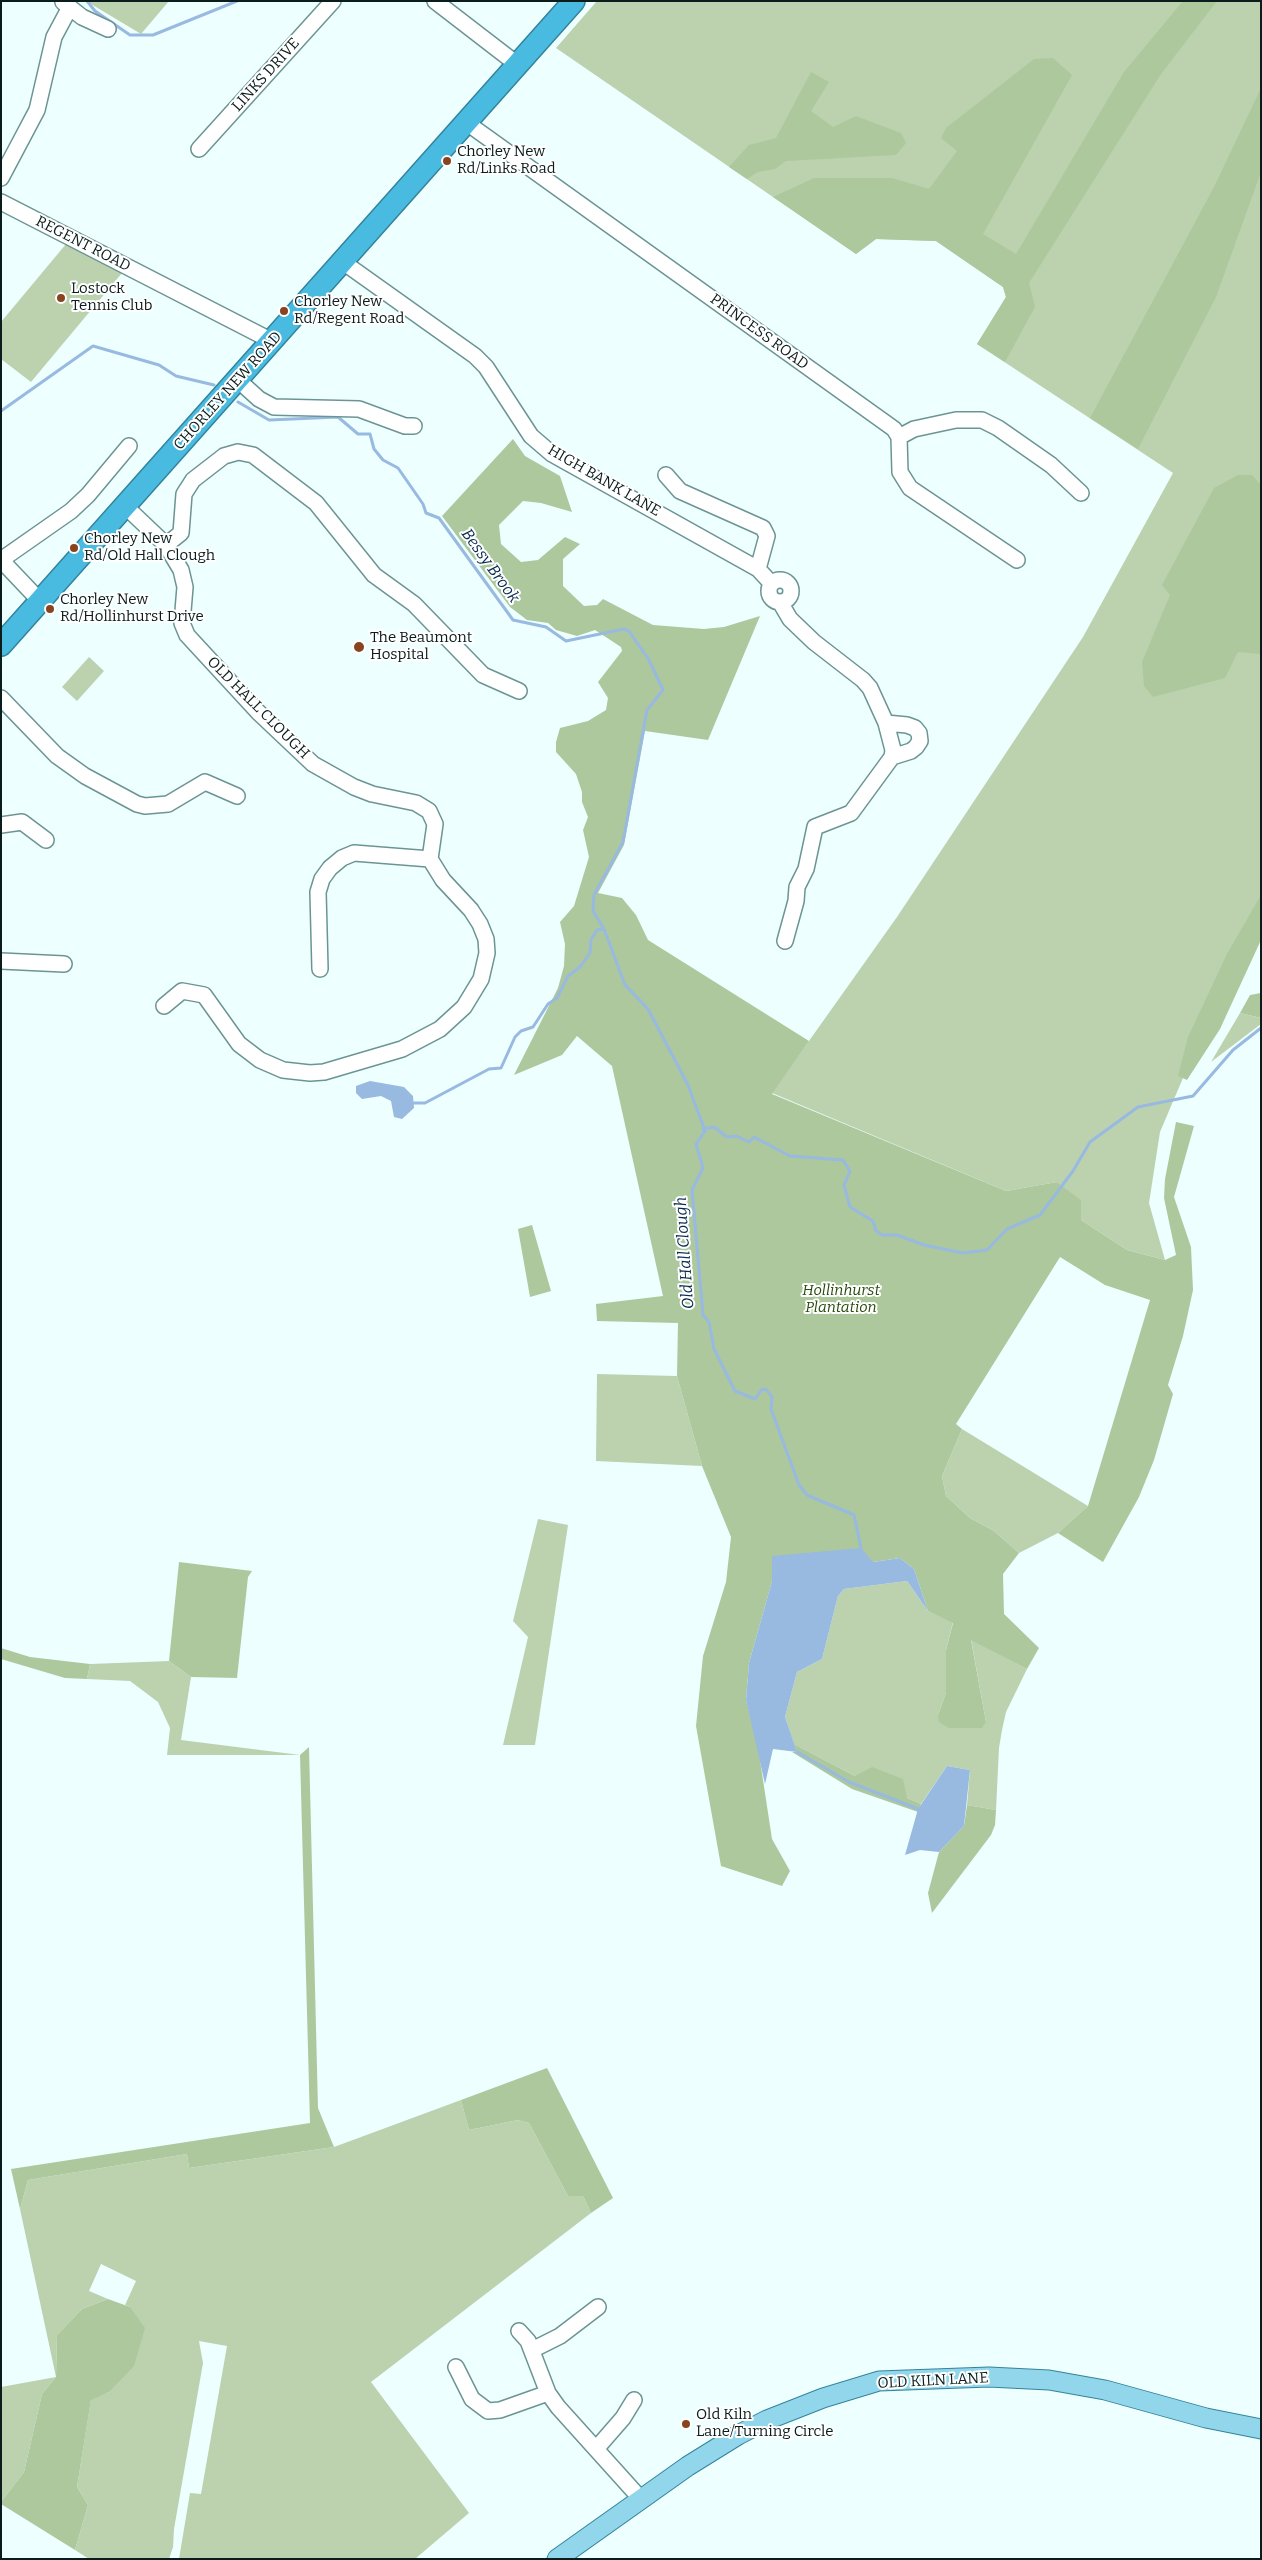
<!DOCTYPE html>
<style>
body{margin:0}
#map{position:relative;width:1262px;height:2560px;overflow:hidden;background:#edfffe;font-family:Bitter,serif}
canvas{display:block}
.frame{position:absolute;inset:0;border:2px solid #0a1c1b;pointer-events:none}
</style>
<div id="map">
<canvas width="1262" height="2560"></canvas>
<div class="frame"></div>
</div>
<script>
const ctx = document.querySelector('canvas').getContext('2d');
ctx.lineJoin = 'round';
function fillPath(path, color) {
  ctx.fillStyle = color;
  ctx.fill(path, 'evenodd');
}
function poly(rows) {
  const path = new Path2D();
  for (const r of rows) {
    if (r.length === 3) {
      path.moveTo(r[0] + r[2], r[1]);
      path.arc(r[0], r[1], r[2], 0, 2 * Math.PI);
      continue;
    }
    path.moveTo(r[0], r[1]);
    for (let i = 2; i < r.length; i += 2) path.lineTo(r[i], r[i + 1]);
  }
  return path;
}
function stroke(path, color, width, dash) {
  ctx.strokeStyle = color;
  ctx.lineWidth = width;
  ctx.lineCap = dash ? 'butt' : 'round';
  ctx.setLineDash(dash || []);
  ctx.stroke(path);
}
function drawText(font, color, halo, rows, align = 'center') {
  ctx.font = font + ' Bitter,serif';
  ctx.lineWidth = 4;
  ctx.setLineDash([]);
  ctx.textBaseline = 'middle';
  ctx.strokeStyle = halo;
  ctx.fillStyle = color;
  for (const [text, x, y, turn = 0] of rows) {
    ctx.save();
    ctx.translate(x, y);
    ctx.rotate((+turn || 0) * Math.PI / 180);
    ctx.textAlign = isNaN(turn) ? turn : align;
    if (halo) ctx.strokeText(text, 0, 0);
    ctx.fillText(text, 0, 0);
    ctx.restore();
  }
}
const green = poly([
 [86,1,169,1,141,34],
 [597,1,1261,1,1261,918,1183,1078,1160,1132,1149,1203,1165,1260,1127,1250,1081,1220,1080,1200,1057,1182,1006,1191,772,1093,897,917,1083,637,1173,473,977,344,1006,297,1003,287,936,241,876,239,856,254,556,48],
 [66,244,122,273,31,382,1,359,1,322],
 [89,657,104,671,77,701,62,687],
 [1240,1013,1261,1018,1261,1024,1211,1062],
 [597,1374,677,1376,702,1466,596,1461],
 [962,1429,1088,1506,1058,1533,1019,1553,994,1531,970,1518,946,1496,942,1476],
 [538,1519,568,1525,535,1745,503,1745,528,1637,513,1621],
 [907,1581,928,1611,953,1622,946,1650,946,1693,938,1715,986,1722,971,1639,1027,1669,1006,1712,1002,1730,999,1748,996,1810,967,1805,970,1770,947,1766,921,1804,855,1776,794,1744,785,1717,797,1672,822,1659,838,1596,844,1589],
 [169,1661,191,1677,181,1740,300,1755,167,1755,170,1728,158,1702,130,1681,87,1679,90,1664],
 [461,2100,469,2130,518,2120,529,2123,568,2196,583,2196,591,2213,371,2382,469,2513,415,2559,179,2559,190,2493,201,2494,227,2346,199,2341,203,2363,174,2529,173,2547,169,2559,89,2559,75,2550,88,2505,77,2487,91,2399,109,2392,130,2307,125,2305,136,2281,101,2264,89,2291,108,2299,82,2309,57,2335,56,2377,42,2394,24,2472,1,2502,1,2387,56,2377,20,2209,28,2180,187,2154,189,2168,334,2147]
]);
const forest = poly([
 [1183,1,1217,1,1161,74,1029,283,1035,307,1005,362,977,344,1006,297,1003,287,936,241,876,239,856,254,773,197,814,178,892,178,929,189,957,151,941,138,946,128,1034,59,1053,58,1072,75,983,234,1016,254,1124,72],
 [811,72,829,82,811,111,833,127,856,116,901,133,906,143,896,155,786,161,775,169,758,172,747,179,729,167,749,145,776,138],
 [1261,88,1261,172,1216,297,1138,449,1090,418,1214,187],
 [513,439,525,456,560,476,572,512,541,503,523,501,499,525,501,544,521,562,538,560,565,537,580,544,563,559,563,586,584,606,597,605,603,599,653,625,704,629,724,627,760,616,708,740,645,731,624,845,598,893,622,898,636,915,648,940,809,1041,772,1094,1006,1191,1057,1182,1081,1200,1081,1220,1127,1250,1165,1260,1176,1255,1164,1198,1165,1179,1176,1122,1194,1126,1174,1197,1191,1247,1193,1290,1183,1336,1168,1385,1173,1394,1154,1460,1139,1497,1103,1562,1058,1533,1088,1506,1150,1300,1105,1285,1060,1257,956,1424,962,1429,942,1476,946,1496,970,1518,994,1531,1019,1553,1003,1574,1004,1614,1039,1648,1027,1669,971,1640,986,1722,982,1728,949,1728,939,1722,938,1715,946,1693,946,1650,953,1623,928,1611,914,1569,900,1558,873,1562,772,1557,772,1581,749,1663,746,1700,758,1747,772,1839,790,1871,782,1886,721,1866,696,1726,703,1656,726,1582,731,1537,702,1466,677,1376,678,1323,597,1321,596,1304,663,1296,612,1066,577,1036,562,1055,514,1075,558,988,564,966,565,944,560,922,574,906,589,857,583,830,588,817,582,802,582,792,576,774,556,752,556,742,560,728,588,721,606,710,608,698,598,682,622,651,621,647,595,630,577,636,556,630,548,623,527,620,510,607,442,516],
 [1238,475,1252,475,1261,485,1261,654,1238,652,1225,678,1153,697,1144,686,1142,662,1170,595,1162,585,1214,488],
 [1261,895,1261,940,1220,1029,1187,1080,1178,1076,1188,1037,1227,954],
 [1261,993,1261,1018,1240,1013,1250,995],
 [532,1225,551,1291,530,1297,518,1229],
 [179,1562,252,1571,248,1577,237,1678,191,1677,169,1661],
 [1,1648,30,1657,90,1664,87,1679,65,1678,1,1659],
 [794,1744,855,1776,872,1767,903,1779,907,1798,921,1804,918,1812,852,1789,792,1752,797,1752],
 [309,1747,318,2108,334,2147,189,2168,187,2154,28,2180,20,2209,11,2169,310,2123,300,1755],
 [967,1805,996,1810,995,1825,991,1835,932,1913,928,1893,939,1852,964,1826],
 [547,2068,613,2198,591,2213,583,2196,568,2196,529,2123,518,2120,469,2130,461,2100],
 [108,2299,130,2307,145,2328,134,2366,109,2392,91,2400,77,2487,88,2505,75,2550,1,2504,1,2502,24,2472,42,2394,56,2377,57,2335,82,2309]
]);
const water = poly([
 [370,1081,404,1087,413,1096,414,1108,402,1119,394,1117,391,1101,381,1096,362,1099,356,1093,356,1086],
 [861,1548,873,1562,900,1558,914,1569,928,1611,907,1581,844,1589,838,1596,822,1659,797,1672,785,1717,797,1752,773,1749,765,1784,746,1700,749,1663,772,1581,772,1556],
 [947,1766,970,1770,964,1826,939,1852,920,1850,905,1855,918,1809]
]);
const stream = poly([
 [87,1,95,11,130,35,153,35,237,1],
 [238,402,269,420,338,417,358,434,370,434,374,449,383,460,398,468,423,504,426,513,439,518,513,620,546,627,566,641,624,629,629,631,649,660,663,690,647,710,623,842,594,895,593,911,604,929,625,985,648,1009,688,1085,705,1131,696,1144,703,1168,692,1190,703,1315,709,1322,714,1349,735,1391,755,1399,762,1389,767,1390,772,1397,771,1409,799,1485,807,1495,854,1515,861,1548],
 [1,411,93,346,159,365,176,376,214,385],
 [414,1103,425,1103,489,1069,501,1068,515,1037,521,1031,533,1027,548,1004,557,998,568,976,580,967,590,953,591,940,597,930,604,929],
 [703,1129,714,1127,727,1137,736,1136,749,1142,754,1137,790,1156,843,1160,850,1171,844,1185,850,1207,873,1221,876,1231,882,1235,897,1235,924,1245,963,1253,987,1250,1007,1229,1040,1215,1073,1171,1090,1142,1138,1107,1193,1096,1233,1050,1261,1028],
 [797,1752,849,1782,918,1809]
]);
const minor = poly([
 [435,1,518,65],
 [63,2,82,17,108,29],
 [467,123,894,429,899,437,900,472,910,488,1017,560],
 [199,149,333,1],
 [1,178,37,110,54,37,70,7],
 [1,202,272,341],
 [343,262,475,356,486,367,531,436,552,454,758,569,771,583],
 [238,380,259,399,274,407,359,409,405,426,414,426],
 [899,437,914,429,956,420,982,420,998,428,1051,465,1081,493],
 [666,475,680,491,763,528,767,536,758,569],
 [125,506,166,545,181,570,185,587,182,623,187,635,258,712,313,764,354,787,372,794,416,803,429,811,435,824,430,859],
 [166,545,181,533,184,494,193,480,224,456,238,452,253,455,316,503,374,575,414,604,483,675,519,691],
 [1,560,71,511,88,495,129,446],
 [1,560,40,601],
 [780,591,11],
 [780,602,790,619,814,642,863,680,870,688,886,723,893,750,892,757,851,813,815,827,806,869,797,887,796,901,785,941],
 [1,698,57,756,85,776,137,804,145,806,168,804,205,782,237,796],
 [886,723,907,725,915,728,919,733,920,741,916,747,911,751,892,757],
 [1,825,22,822,46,840],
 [1,961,64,964],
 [164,1006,182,991,204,995,239,1044,260,1060,283,1070,310,1073,324,1072,402,1049,440,1029,464,1007,481,979,487,953,486,939,480,924,471,910,443,880,430,859,354,853,342,858,330,868,322,879,318,892,320,969],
 [519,2331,528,2341,548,2393,558,2407,640,2498],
 [532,2350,560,2336,598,2307],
 [456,2367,472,2399,488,2411,500,2410,548,2393],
 [596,2449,623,2418,634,2400]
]);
const major = poly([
 [557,2559,688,2466,738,2435,767,2420,823,2398,879,2381,989,2377,1049,2380,1105,2390,1206,2418,1261,2429]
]);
const highway = poly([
 [1,645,574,1]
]);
const markers = [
 [447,161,5,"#89431e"],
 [61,298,5,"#89431e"],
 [284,311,5,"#89431e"],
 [74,548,5,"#89431e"],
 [50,609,5,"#89431e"],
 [359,647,6,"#89431e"],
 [686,2424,5,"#89431e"]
];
const streetNames = [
 ["LINKS DRIVE",266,75,-48],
 ["REGENT ROAD",83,244,27],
 ["PRINCESS ROAD",759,332,36],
 ["CHORLEY NEW ROAD",228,391,-48],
 ["HIGH BANK LANE",604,481,30],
 ["OLD HALL CLOUGH",258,708,45],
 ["OLD KILN LANE",933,2381,-3]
];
const poiNames = [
 ["Chorley New",457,152],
 ["Rd/Links Road",457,169],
 ["Lostock",71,289],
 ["Tennis Club",71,306],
 ["Chorley New",294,302],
 ["Rd/Regent Road",294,319],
 ["Chorley New",84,539],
 ["Rd/Old Hall Clough",84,556],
 ["Chorley New",60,600],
 ["Rd/Hollinhurst Drive",60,617],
 ["The Beaumont",370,638],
 ["Hospital",370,655],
 ["Old Kiln",696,2415],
 ["Lane/Turning Circle",696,2432]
];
const parkNames = [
 ["Hollinhurst",841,1291],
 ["Plantation",841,1308]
];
const waterNames = [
 ["Bessy Brook",490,566,54],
 ["Old Hall Clough",685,1253,-94]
];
fillPath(green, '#bcd2af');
fillPath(forest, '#adc89d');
fillPath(water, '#98b9e0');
stroke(stream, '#98b9e0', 3);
stroke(minor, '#6b9594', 18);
stroke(major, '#34839b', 21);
stroke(highway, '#34839b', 24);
stroke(minor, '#fff', 15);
stroke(major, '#92d6ec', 19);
stroke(highway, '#4abbe0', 21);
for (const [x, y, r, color] of markers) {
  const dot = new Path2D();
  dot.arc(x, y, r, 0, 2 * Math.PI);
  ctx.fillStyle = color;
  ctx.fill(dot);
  stroke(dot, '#fff', 2);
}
drawText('15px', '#0a1c1b', '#fff', streetNames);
drawText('15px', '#0a1c1b', '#fff', poiNames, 'left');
drawText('italic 15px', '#284a0c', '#fff', parkNames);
drawText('italic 16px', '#072a4f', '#fff', waterNames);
</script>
